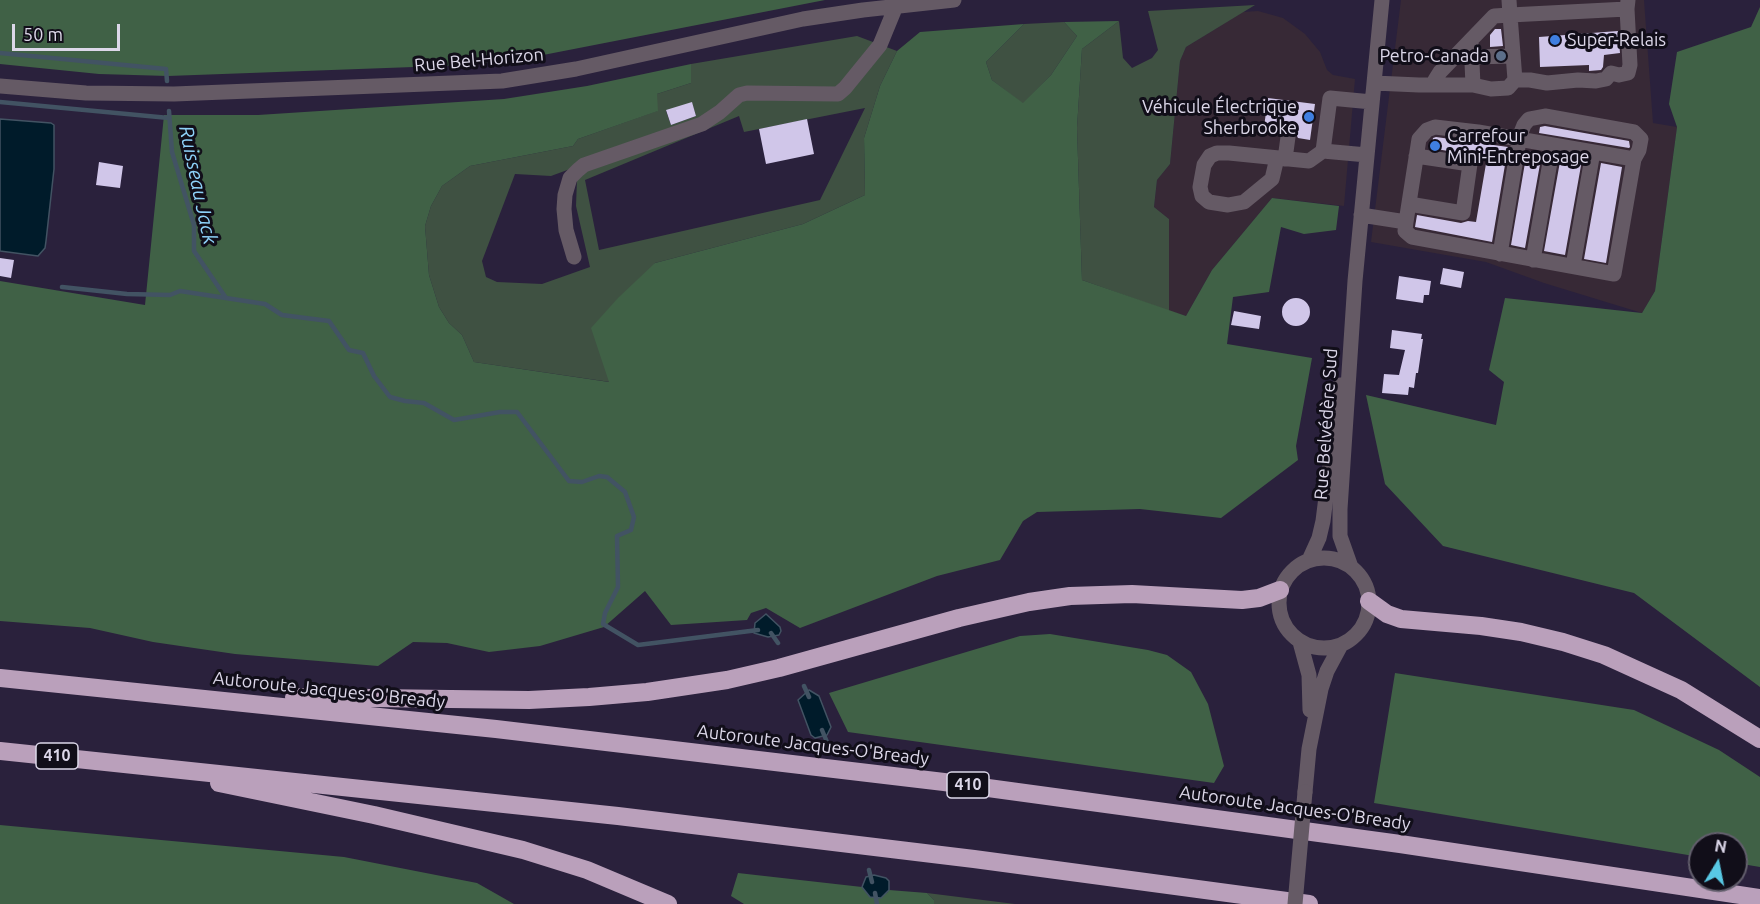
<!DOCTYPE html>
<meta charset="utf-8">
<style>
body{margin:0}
#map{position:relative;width:1760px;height:904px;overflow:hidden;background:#2a213c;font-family:Ubuntu,sans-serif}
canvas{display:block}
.north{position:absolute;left:1688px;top:832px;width:60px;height:60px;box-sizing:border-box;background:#110e19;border:2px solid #625e6c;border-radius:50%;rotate:10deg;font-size:16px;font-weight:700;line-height:24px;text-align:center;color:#dcd7e9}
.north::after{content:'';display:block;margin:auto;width:21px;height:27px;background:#58c8e4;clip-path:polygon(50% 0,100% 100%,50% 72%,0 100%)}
.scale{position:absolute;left:12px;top:24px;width:108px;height:27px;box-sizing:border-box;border:3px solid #dcd7e9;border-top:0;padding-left:8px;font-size:18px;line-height:21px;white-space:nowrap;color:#dcd7e9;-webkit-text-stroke:4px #110e19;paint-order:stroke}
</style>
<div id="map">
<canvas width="1760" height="904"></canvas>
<div class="north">N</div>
<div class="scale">50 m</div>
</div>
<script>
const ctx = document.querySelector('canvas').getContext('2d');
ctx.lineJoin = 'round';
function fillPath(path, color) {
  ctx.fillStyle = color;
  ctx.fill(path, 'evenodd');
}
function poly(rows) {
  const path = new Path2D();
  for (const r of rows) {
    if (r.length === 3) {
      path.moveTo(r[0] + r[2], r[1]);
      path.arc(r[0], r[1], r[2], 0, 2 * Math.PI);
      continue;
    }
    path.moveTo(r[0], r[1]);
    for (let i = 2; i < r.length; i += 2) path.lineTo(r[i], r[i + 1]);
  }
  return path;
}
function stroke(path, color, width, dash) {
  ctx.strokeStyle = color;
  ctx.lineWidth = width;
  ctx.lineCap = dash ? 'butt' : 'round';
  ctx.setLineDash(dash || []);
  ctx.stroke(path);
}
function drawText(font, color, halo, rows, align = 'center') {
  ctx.font = font + ' Ubuntu,sans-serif';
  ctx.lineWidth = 6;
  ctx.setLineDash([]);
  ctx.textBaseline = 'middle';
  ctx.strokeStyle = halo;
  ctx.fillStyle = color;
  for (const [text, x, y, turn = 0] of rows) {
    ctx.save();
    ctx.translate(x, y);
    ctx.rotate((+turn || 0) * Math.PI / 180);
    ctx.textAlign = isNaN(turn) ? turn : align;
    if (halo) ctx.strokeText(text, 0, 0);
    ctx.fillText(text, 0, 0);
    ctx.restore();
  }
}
const commercial = poly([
 [1401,0,1644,0,1653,123,1677,127,1655,291,1642,313,1544,283,1486,262,1371,242],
 [1258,11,1283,18,1305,34,1320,52,1327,70,1333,75,1355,79,1344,206,1272,198,1212,270,1186,316,1169,311,1169,219,1154,207,1157,180,1170,164,1180,61,1186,47,1243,12]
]);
const green = poly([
 [1255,5,1186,47,1180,61,1170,164,1157,180,1154,207,1169,219,1169,311,1082,280,1077,128,1082,49,1119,21,1123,58,1132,68,1152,58,1158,50,1148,11],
 [1064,22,1077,36,1051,75,1023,104,992,80,986,62,1024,24],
 [857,36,897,51,880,86,864,138,865,195,803,224,655,263,610,382,474,362,462,335,449,323,439,307,429,275,425,226,431,206,442,186,470,166,573,146,578,139,657,111,657,94,691,83,691,64],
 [692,103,696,116,671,125,666,111],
 [865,108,820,200,599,250,585,180,739,116,744,132],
 [570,169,577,179,576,206,590,267,542,284,497,282,486,277,482,261,515,174,551,176],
 [927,893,1015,904,934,904,934,900]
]);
const forest = poly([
 [0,0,825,0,538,56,468,65,168,76,99,74,0,64],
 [1760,7,1760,687,1634,593,1443,546,1385,484,1366,395,1496,425,1504,382,1489,370,1505,298,1642,313,1655,291,1677,127,1669,104,1677,52,1751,27],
 [1119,21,1082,49,1077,128,1082,280,1186,316,1212,270,1272,198,1339,206,1336,230,1304,234,1281,227,1269,292,1233,297,1227,344,1312,358,1296,446,1298,460,1221,518,1140,509,1037,512,1023,521,1000,560,937,576,800,628,766,608,751,613,747,620,671,625,645,591,604,627,540,646,489,652,447,643,413,642,378,666,235,654,153,642,90,628,0,621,0,281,145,305,164,115,258,115,504,99,587,86,691,64,691,83,657,94,658,111,578,139,573,146,470,166,442,186,431,206,425,226,429,275,439,307,449,323,462,335,474,362,609,382,591,328,618,298,655,263,803,224,865,195,864,138,880,86,897,51,920,32,1024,24,986,62,992,80,1023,103,1051,75,1077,36,1064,22],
 [1050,634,1148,650,1167,655,1191,672,1208,704,1224,766,1214,783,848,732,829,693,1020,636],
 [1395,673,1634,710,1719,750,1760,777,1760,867,1736,863,1736,844,1700,844,1700,857,1374,803],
 [0,825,344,857,477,883,514,904,0,904],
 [738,873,862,887,870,897,887,893,889,890,927,893,934,900,934,904,744,904,731,896]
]);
const water = poly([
 [0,119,51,123,54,125,54,169,46,241,45,248,38,256,0,251,0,119],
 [766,614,780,627,781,631,779,635,768,637,754,633,755,623,766,614],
 [809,690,819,696,831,727,827,735,815,738,811,735,798,700,809,690],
 [874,875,886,878,889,881,889,890,881,898,870,897,862,887,866,877,874,875]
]);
const stream = poly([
 [0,53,166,69,167,81],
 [0,102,169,118],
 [169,111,172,152,194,225,194,251,226,298],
 [62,287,127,294,170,295,180,291,265,304,282,315,329,321,349,350,363,353,374,376,390,397,405,401,424,403,454,420,500,412,517,412,569,481,582,482,599,476,607,477,625,492,634,517,631,530,617,536,618,587,605,613,603,624,638,645,758,630],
 [771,633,778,643],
 [804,686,809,697],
 [822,730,827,742],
 [869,870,872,882],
 [875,893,877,904]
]);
const building = poly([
 [1495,29,1501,29,1503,46,1490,47,1490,35],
 [1618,31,1620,53,1604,55,1603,67,1601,70,1589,71,1589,65,1540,67,1539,37],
 [1268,98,1315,104,1310,140,1298,138,1294,130,1289,127,1281,131,1278,136,1263,134],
 [692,102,696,116,671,125,666,110],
 [807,119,814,154,766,164,759,129],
 [1545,126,1629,141,1630,147,1629,148,1539,133,1540,127],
 [1436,137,1508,147,1492,242,1415,227,1417,215,1461,223,1468,221,1476,222,1487,158,1431,148,1433,138],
 [1527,151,1542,153,1525,248,1511,245],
 [1561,156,1582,160,1565,255,1544,251],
 [99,162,123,166,120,188,96,185],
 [1601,163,1622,167,1606,263,1584,259],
 [0,258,14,260,11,278,0,276],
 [1443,268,1464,272,1461,288,1440,284],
 [1399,276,1431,281,1429,295,1424,295,1423,303,1396,299],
 [1296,312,14],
 [1234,311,1261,316,1259,329,1231,325],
 [1392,330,1422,334,1421,339,1423,339,1418,373,1416,373,1414,388,1409,387,1408,395,1382,393,1384,374,1399,375,1405,350,1390,348]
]);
const minor = poly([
 [1509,0,1510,15,1627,9,1628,0],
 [1471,41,1473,85],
 [1471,57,1513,56],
 [1515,80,1530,80,1547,83,1578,80,1596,81,1606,79,1611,73,1619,75,1628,73,1630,65,1627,9],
 [1374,83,1419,85,1473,85,1491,89,1508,88,1515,80,1510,15,1494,16,1440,72,1435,80,1434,85],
 [0,86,86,93,174,94,502,81,576,69,803,19,863,10,954,0],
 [1367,155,1323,151,1330,98,1372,102],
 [1277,158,1272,179,1244,202,1228,205,1209,202,1202,196,1200,187,1204,165,1210,156,1217,153,1229,153,1309,161,1323,151],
 [1285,159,1288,137],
 [1409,204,1463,213,1470,164,1416,156],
 [1361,215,1406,222,1419,139,1427,130,1435,127,1478,132,1634,159,1614,274,1412,237,1405,231,1406,222],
 [1500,254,1520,135,1524,125,1529,119,1545,116,1634,132,1641,139,1639,150,1634,159],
 [574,257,566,230,564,209,565,195,570,178,578,170,584,165,702,124,720,112,739,95,747,93,838,94,845,88,880,45,896,6],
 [1533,260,1553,145],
 [1573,266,1593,152],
 [1324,603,45],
 [1309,560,1319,538,1323,521,1340,385],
 [1351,567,1340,536,1340,509,1355,281,1382,0],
 [1300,642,1309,675,1310,710],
 [1305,792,1309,749,1321,689,1327,671,1341,645]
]);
const highway = poly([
 [1369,601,1387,614,1401,619,1481,626,1521,632,1563,642,1604,655,1681,690,1760,739],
 [0,678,496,729,944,782,1400,844,1760,898],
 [294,697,529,700,589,697,647,692,727,680,779,668,959,618,1029,602,1070,596,1132,594,1242,600,1259,598,1280,590],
 [0,751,618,816,974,859,1309,904],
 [219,783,374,815,523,850,587,870,668,904]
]);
const minorBridge = poly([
 [1295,904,1305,792]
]);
const markers = [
 [1555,40,6,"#3f7fe0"],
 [1501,56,6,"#5c6f8a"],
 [1309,117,6,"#3f7fe0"],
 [1435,146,6,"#3f7fe0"]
];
const shields = [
 [57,756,42],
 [968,785,42]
];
const shieldNames = [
 ["410",57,756],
 ["410",968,785]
];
const poiNames = [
 ["Super-Relais",1567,40],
 ["Petro-Canada",1489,56,"right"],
 ["Véhicule Électrique",1297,107,"right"],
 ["Sherbrooke",1297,128,"right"],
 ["Carrefour",1447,136],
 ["Mini-Entreposage",1447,157]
];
const streetNames = [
 ["Rue Bel-Horizon",479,60,-5],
 ["Rue Belvédère Sud",1326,424,-86],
 ["Autoroute Jacques-O'Bready",329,690,6],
 ["Autoroute Jacques-O'Bready",813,745,7],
 ["Autoroute Jacques-O'Bready",1295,808,8]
];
const waterNames = [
 ["Ruisseau Jack",198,185,78]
];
fillPath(commercial, '#372936');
fillPath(green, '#3f5142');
fillPath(forest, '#406146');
fillPath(water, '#001b2a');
stroke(water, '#425363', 1.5);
stroke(stream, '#425363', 4.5);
fillPath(building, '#d0c6e9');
stroke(minor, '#655a65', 15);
stroke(highway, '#baa0bb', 18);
stroke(minorBridge, '#655a65', 15);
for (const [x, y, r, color] of markers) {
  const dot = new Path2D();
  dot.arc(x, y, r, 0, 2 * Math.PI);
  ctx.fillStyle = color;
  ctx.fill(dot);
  stroke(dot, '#110e19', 2);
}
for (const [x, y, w] of shields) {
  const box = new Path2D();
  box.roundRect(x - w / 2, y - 13, w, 26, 4.5);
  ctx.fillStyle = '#110e19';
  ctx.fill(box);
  stroke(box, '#dcd7e9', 1.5);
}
drawText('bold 16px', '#dcd7e9', null, shieldNames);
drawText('18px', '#dcd7e9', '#110e19', poiNames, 'left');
drawText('18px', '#dcd7e9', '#110e19', streetNames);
drawText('italic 20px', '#8ed2f9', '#110e19', waterNames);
</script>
